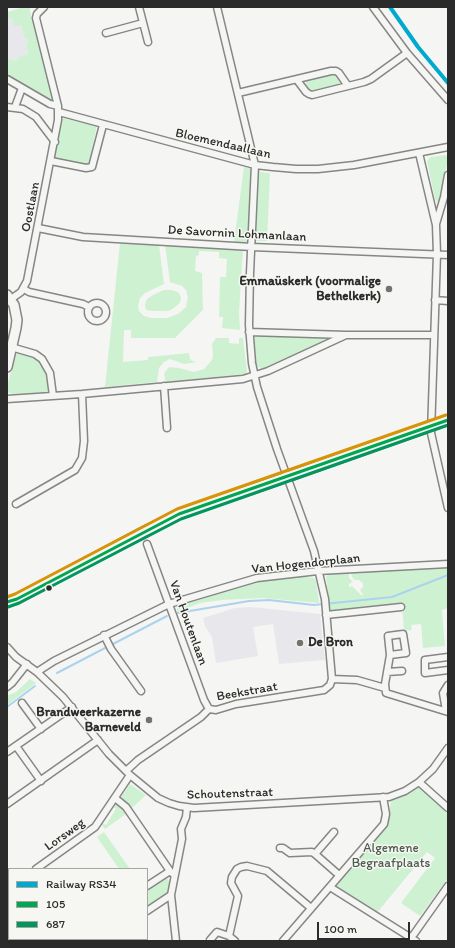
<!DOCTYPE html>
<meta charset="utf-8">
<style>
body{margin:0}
#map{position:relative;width:455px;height:948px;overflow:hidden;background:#f5f5f3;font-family:Itim,sans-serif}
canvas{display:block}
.frame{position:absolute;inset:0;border:8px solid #2b2b2b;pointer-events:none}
.legend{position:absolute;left:8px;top:868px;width:140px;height:72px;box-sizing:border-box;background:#f6f6f2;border:1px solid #a5a5a2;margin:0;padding:5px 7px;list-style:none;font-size:12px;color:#2b2b2b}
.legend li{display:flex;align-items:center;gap:8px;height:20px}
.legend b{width:20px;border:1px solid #a5a5a2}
.scale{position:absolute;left:317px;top:922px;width:93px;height:18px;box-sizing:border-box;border:2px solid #2b2b2b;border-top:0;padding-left:5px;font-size:12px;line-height:14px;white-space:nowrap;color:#2b2b2b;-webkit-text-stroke:3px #f6f6f2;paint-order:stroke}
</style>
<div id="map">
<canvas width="455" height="948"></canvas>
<div class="frame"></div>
<ul class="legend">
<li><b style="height:5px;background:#00a9ce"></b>Railway RS34</li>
<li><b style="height:5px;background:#00a651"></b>105</li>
<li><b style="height:5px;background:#00965e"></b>687</li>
</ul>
<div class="scale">100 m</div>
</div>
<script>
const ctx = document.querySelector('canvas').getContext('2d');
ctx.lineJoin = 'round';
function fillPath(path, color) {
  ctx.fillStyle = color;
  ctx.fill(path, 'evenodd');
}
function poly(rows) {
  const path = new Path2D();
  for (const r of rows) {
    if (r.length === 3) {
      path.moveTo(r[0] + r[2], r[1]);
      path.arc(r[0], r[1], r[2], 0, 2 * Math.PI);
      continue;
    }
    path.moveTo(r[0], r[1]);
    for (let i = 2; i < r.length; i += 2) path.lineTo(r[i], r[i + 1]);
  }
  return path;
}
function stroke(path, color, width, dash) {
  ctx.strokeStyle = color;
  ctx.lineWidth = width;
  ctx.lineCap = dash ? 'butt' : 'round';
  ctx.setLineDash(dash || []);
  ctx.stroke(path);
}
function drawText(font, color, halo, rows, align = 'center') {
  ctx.font = font + ' Itim,sans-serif';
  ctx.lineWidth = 3;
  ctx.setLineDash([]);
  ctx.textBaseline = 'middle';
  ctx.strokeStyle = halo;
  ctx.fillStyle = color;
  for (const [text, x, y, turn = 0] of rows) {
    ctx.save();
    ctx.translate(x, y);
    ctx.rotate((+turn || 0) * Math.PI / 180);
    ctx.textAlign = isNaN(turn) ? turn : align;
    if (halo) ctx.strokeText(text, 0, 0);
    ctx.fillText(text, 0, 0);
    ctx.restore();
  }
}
const built = poly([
 [12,17,21,24,24,38,26,37,28,44,26,44,28,54,19,57,19,59,13,61,12,58,7,60,7,19],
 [250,607,320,614,325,660,279,664,273,624,253,627,258,656,216,663,212,637,205,626,203,618,235,608]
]);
const green = poly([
 [30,7,30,11,53,100,48,100,7,76,7,60,12,58,13,61,19,59,18,57,28,54,26,44,28,43,26,37,24,38,21,25,14,26,12,18,7,19,7,12,21,8],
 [329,73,335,74,339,78,340,81,338,85,312,91,307,88,306,82,308,79],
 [63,118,97,126,88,166,54,158],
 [446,155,448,159,439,200,437,202,435,199,427,161,430,157],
 [244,167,249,168,252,170,248,242,234,242],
 [258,172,270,173,267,241,256,241],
 [120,243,159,245,164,284,145,293,140,298,138,306,139,311,144,316,151,318,167,318,178,314,186,307,188,297,186,290,182,286,170,282,165,245,243,249,239,313,240,330,222,328,223,317,219,317,220,277,226,277,227,259,219,258,219,252,199,251,199,255,196,256,195,271,202,273,203,310,175,338,131,338,131,330,124,330,123,362,148,360,148,357,189,353,190,359,192,361,197,362,184,364,170,359,164,362,159,368,157,382,105,387],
 [164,290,171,290,178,292,181,297,180,303,171,310,166,311,153,311,146,310,145,304,147,299,153,295],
 [260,334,325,336,326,340,324,343,264,369,258,367,256,364,253,342,255,337],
 [216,338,229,338,229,343,239,344,239,338,243,338,247,371,246,374,166,382,164,375,165,372,169,367,179,368,194,372,204,369,212,360,213,355,212,344],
 [17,351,39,359,46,373,50,392,13,394,7,392,7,386],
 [444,567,448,567,448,608,442,610,445,646,423,648,421,624,411,625,412,630,404,631,402,605,330,611,326,577,329,574,349,573,349,578,353,582,349,584,349,587,352,586,361,595,363,595,362,593,360,590,363,587,363,583,359,580,355,580,352,577,351,571],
 [306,575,307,577,314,578,316,581,319,603,262,598,222,600,200,603,177,612,177,608,187,601,219,591,273,578],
 [30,679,36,683,7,705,7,696,16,692],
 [130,784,146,795,132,808,120,799],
 [419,787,448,813,448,878,420,916,401,903,435,858,427,852,376,914,335,887,388,822,391,801,407,795],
 [116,804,123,809,126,814,105,829,101,824,102,823,106,825,116,809,114,807],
 [104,832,130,869,119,869,97,837],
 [166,878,168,879,170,883,169,895,147,910,147,889,163,879]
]);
const stream = poly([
 [178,613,249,601,269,600,314,605,392,597,448,575],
 [113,644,167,616],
 [57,673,105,648],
 [7,707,35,686]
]);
const street = poly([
 [139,7,148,42],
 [373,7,407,53,448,100],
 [106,33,143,23],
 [7,79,50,104,58,106],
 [297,80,306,92,309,94,312,95,364,82,371,79,407,53],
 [238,93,331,71,336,71,339,73,348,86],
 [7,107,23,109,36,117,55,142],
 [15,107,22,88],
 [59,112,255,165,273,167,296,169,318,169,354,165,448,147],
 [419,153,436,225,437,254,431,433,448,508],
 [51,161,86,168,92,167,103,125],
 [436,224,444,197,448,175],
 [38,228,83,237,252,247,448,255],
 [24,289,29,292,83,304,89,307],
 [11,299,21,292,27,281,58,120,58,106,36,18,37,14,44,7],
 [435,300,448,301],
 [97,312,9],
 [249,332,346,335,434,335],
 [11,347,35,354,42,359,50,373,53,396],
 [164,386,167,428],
 [7,399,82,394,243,379,268,371,346,335],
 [16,504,75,470,82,458,84,441,82,394],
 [147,544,204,700,209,709],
 [326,615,401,607],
 [403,634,406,653,390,655,388,636,403,634],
 [104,635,111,649,141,691],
 [7,647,16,657,37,672,63,697,109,754,130,775,158,798,169,803,179,806,194,808,389,797,405,791,419,782,433,769,448,748],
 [390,655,385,684,386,693,448,712],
 [448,657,425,660,425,673,448,670],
 [37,672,54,661,169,604,257,578,318,571,448,564],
 [387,672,402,671],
 [332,679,357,680,385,688],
 [7,687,12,683,27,664],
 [22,703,41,729],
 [209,709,216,710,236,704,324,690,330,685,332,679,325,599,314,551,277,449,257,387,252,363,249,325,250,273,255,165,217,7],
 [446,711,443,693,448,685],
 [16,746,41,781],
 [7,752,72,707],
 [126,771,138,760,201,717,209,709],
 [419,782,448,808],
 [115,798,126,807,170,871],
 [7,804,98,740],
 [334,832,315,854,339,875],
 [280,848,283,848,290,853,312,852,315,854],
 [36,869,95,827,130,775],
 [147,886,170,871,173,874],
 [330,887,416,941],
 [7,890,9,888],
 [7,901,9,903],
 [147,911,171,895],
 [34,939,35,941],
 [210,940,217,932,229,936],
 [69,941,72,939],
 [93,941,96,939],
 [176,941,171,895,182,839,181,829,186,817,187,807],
 [235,941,229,936,238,896,231,883,232,877,237,869,241,867,247,866,267,871,311,908],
 [283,941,384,824,386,814,383,797],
 [407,941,414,934,448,886]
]);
const secondary = poly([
 [7,295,14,305,17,320,16,328,7,367],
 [7,602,17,599,143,532,179,514,287,477,448,420]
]);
const bus1 = poly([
 [7,602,17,599,179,514,448,420]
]);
const bus2 = poly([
 [8,607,19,603,181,519,448,425]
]);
const bus3 = poly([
 [7,597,15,594,177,509,446,415]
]);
const rail1 = poly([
 [390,7,418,47,448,83]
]);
const markers = [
 [389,289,4,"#727271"],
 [49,588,3.5,"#2b2b2b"],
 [300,643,4,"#727271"],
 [149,720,4,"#727271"]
];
const streetNames = [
 ["Bloemendaallaan",223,144,13],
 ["Oostlaan",31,207,-79],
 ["De Savornin Lohmanlaan",237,234,3],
 ["Van Hogendorplaan",306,564,-6],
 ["Van Houtenlaan",188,623,70],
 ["Beekstraat",247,692,-10],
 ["Schoutenstraat",230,794,-2],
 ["Lorsweg",65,835,-36]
];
const poiNames = [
 ["Emmaüskerk (voormalige",381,282],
 ["Bethelkerk)",381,297],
 ["De Bron",308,643,"left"],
 ["Brandweerkazerne",141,713],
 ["Barneveld",141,728]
];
const parkNames = [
 ["Algemene",391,849],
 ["Begraafplaats",391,864]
];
fillPath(built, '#e8e7ec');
fillPath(green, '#cef2d1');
stroke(stream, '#abd3ed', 2);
stroke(street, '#868685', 9);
stroke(secondary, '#868685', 12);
stroke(street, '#f5f5f3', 6);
stroke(secondary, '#f5f5f3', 9);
stroke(bus1, '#00a651', 3);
stroke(bus2, '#00965e', 3);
stroke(bus3, '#d89406', 3);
stroke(rail1, '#00a9ce', 4);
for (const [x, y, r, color] of markers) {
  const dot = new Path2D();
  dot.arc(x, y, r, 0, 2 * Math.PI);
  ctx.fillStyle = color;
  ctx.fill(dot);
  stroke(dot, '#f6f6f2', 1.5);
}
drawText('13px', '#2b2b2b', '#f6f6f2', streetNames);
drawText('bold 13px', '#2b2b2b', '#f6f6f2', poiNames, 'right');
drawText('13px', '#4c5c4e', '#f6f6f2', parkNames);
</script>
